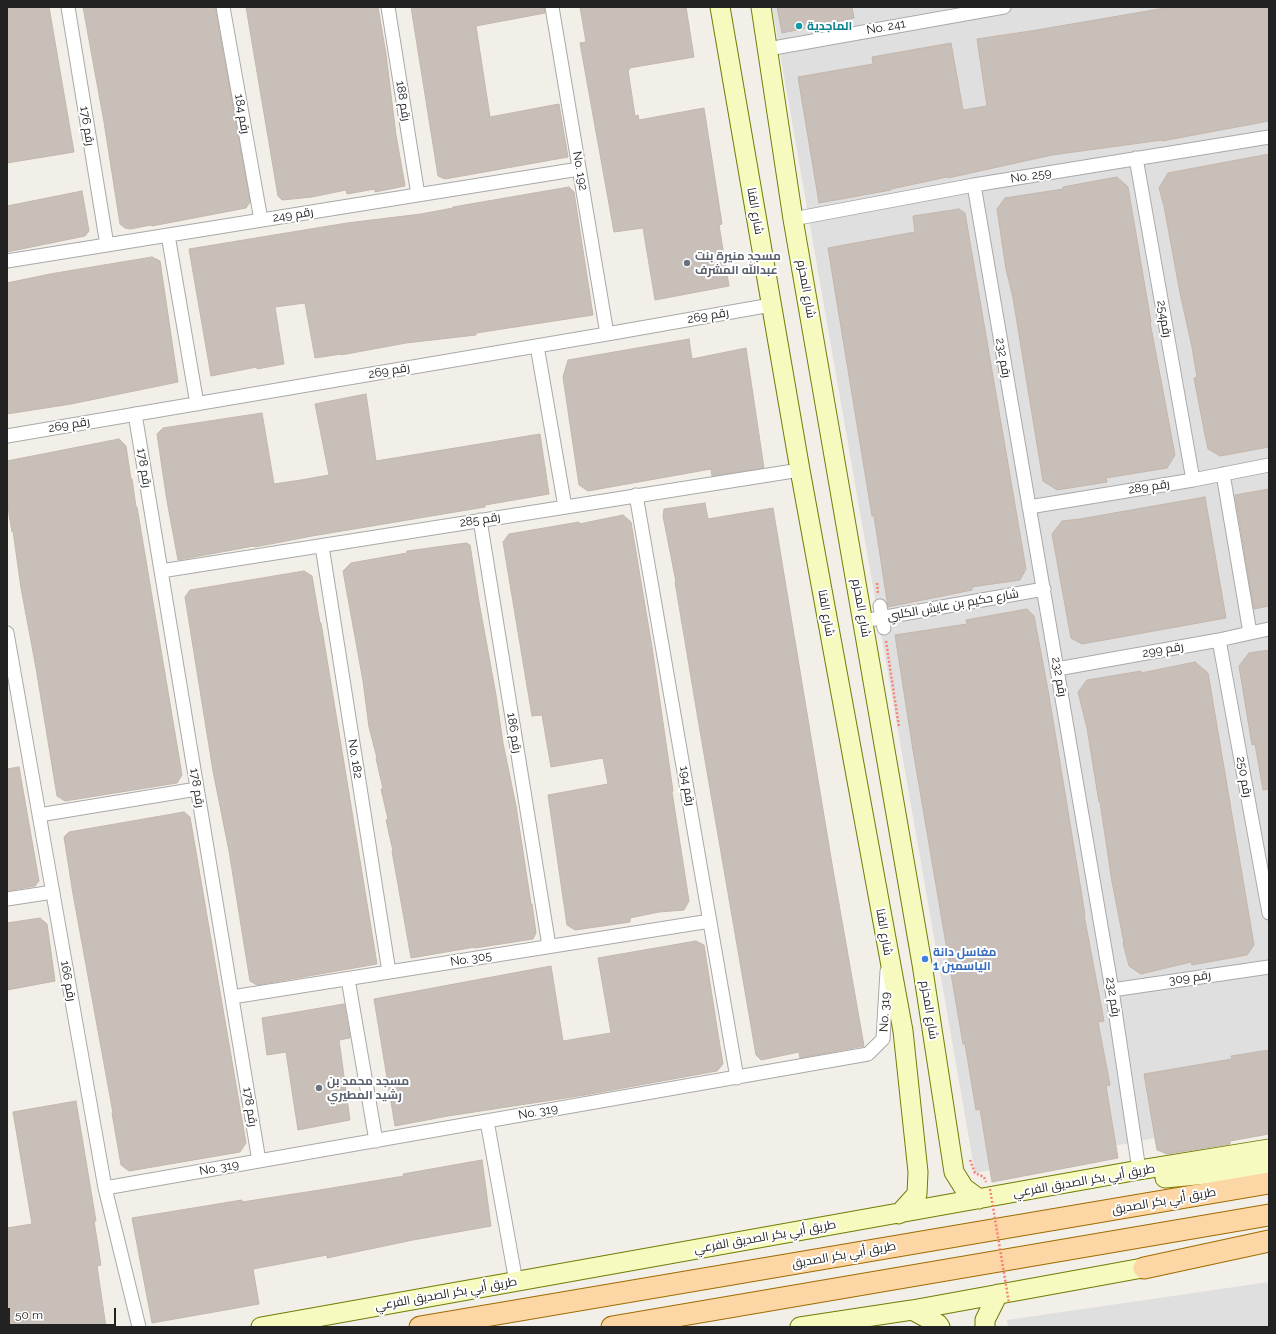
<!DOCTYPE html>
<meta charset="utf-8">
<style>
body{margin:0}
#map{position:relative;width:1276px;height:1334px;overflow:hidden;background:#f2efe9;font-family:Raleway,sans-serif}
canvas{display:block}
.frame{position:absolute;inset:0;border:8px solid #222;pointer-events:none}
.scale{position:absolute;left:8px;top:1308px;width:108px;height:18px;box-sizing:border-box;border:2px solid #222;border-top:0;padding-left:5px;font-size:12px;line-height:14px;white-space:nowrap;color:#222;-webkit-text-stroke:3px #fff;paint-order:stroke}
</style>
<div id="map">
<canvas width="1276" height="1334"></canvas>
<div class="frame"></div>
<div class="scale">50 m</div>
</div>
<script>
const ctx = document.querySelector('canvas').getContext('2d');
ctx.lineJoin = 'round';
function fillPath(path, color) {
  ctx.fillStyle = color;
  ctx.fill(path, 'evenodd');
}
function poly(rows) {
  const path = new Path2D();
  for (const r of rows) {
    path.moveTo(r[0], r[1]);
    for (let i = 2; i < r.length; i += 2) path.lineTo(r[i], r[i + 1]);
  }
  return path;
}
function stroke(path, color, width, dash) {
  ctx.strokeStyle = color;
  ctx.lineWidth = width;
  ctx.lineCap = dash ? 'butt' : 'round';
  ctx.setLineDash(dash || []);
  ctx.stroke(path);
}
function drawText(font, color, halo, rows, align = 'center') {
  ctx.font = font + ' Raleway,Cairo,sans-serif';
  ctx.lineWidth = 4;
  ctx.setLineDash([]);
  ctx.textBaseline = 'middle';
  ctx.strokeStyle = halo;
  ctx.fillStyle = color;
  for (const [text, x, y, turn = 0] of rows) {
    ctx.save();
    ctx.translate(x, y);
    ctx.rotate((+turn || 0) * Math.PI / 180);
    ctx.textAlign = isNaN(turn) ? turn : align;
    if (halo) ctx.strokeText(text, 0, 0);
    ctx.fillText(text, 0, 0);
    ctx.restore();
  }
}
const residential = poly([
 [772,7,1269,7,1269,1116,975,1173],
 [1269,1282,1269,1327,1008,1327,1007,1320]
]);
const building = poly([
 [7,7,49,7,74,152,7,163,7,7],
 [83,7,215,7,250,202,246,208,152,226,151,225,130,229,125,228,120,224,104,122,83,7],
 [246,7,378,7,386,54,396,135,405,186,375,192,375,189,347,194,346,190,312,197,282,200,278,196,246,7],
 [411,7,544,7,545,13,476,26,490,117,559,104,568,157,445,179,438,176,411,7],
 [580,7,686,7,694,57,629,68,630,69,628,70,635,116,638,115,639,120,704,108,722,224,719,225,729,286,655,300,643,228,614,232,580,43,586,42,580,7],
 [777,7,852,7,854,18,782,33,777,7],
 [1165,7,1269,7,1269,121,1162,141,1162,140,1052,155,948,178,947,177,891,189,891,190,819,203,798,77,873,64,872,57,951,43,963,110,987,106,977,39,1037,30,1165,8,1165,7],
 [1269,154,1269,447,1220,456,1208,449,1204,430,1194,378,1197,377,1192,347,1180,293,1164,206,1159,188,1168,173,1269,154],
 [1117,177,1128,187,1151,322,1150,322,1175,455,1167,468,1106,478,1107,482,1057,490,1043,481,1013,298,1006,269,997,209,1005,198,1063,189,1063,187,1117,177],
 [569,187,574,192,593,315,476,333,476,335,406,343,341,355,341,354,315,358,305,303,275,307,284,364,257,369,257,367,211,376,189,249,347,223,421,214,453,208,453,207,569,187],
 [82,191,89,231,85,236,7,252,7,206,82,191],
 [959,209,965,213,1026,569,1020,580,972,587,972,590,888,607,874,516,872,516,828,248,915,232,913,216,959,209],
 [152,257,160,261,178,382,71,404,7,414,7,283,50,274,152,257],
 [689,339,692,359,746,348,764,468,712,476,711,469,588,491,579,485,563,377,568,360,689,339],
 [366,394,376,461,540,434,549,494,485,505,485,507,312,536,255,547,254,546,178,560,167,501,157,434,163,428,262,413,274,484,301,480,329,475,315,404,366,394],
 [119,439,126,446,131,479,132,479,136,507,137,507,182,775,177,783,65,801,57,796,36,668,21,588,13,531,12,532,7,502,7,461,119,439],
 [1269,489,1269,606,1254,609,1235,495,1269,489],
 [1205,497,1226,618,1082,644,1071,638,1052,534,1062,521,1080,519,1205,497],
 [705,503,708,519,773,508,832,864,864,1046,800,1058,799,1052,761,1060,756,1055,700,731,675,582,676,582,663,516,664,509,705,503],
 [623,515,631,522,641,582,652,647,673,791,672,792,689,901,684,910,659,912,630,918,630,922,575,930,567,925,548,795,608,784,603,758,551,767,542,715,532,716,503,542,509,534,579,522,579,524,623,515],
 [466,543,470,545,479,602,496,695,503,743,516,806,531,904,532,904,536,933,533,939,475,948,475,947,411,958,392,851,393,851,386,820,388,819,381,789,383,789,376,758,377,758,369,727,363,681,343,571,351,563,407,553,407,551,466,543],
 [304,571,312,576,320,623,321,623,377,964,257,985,250,981,229,851,213,771,185,597,190,590,304,571],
 [1027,609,1034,616,1048,690,1081,890,1085,915,1084,915,1104,1021,1098,1022,1110,1085,1106,1086,1118,1158,992,1182,980,1109,976,1110,965,1044,963,1044,913,750,895,635,967,624,966,620,1027,609],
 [1269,650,1269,789,1263,790,1255,744,1252,745,1239,666,1249,653,1269,650],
 [1195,662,1208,673,1254,945,1247,955,1192,965,1191,962,1141,974,1129,966,1123,943,1124,943,1112,882,1100,802,1099,802,1087,728,1078,692,1087,680,1141,671,1141,673,1195,662],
 [19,767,39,881,35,886,7,891,7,769,19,767],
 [184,812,190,817,246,1143,240,1152,129,1171,121,1165,112,1113,113,1113,73,894,64,837,69,832,184,812],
 [40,918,47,924,55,981,7,990,7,923,40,918],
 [696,941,704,945,719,1040,723,1064,717,1071,585,1095,448,1116,395,1126,374,999,551,966,563,1041,611,1033,598,958,696,941],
 [344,1004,350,1038,339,1040,350,1120,298,1130,286,1052,267,1055,262,1018,344,1004],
 [1269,1050,1269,1134,1230,1141,1230,1144,1167,1154,1157,1150,1144,1074,1232,1059,1231,1056,1269,1050],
 [76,1101,96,1221,94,1221,101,1265,97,1266,106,1327,7,1327,7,1228,32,1224,13,1112,76,1101],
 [482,1160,491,1226,413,1240,327,1258,327,1255,253,1269,259,1304,152,1323,132,1218,242,1200,242,1202,326,1189,404,1176,403,1174,482,1160]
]);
const path = poly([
 [877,583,878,594],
 [886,641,899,727],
 [970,1160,975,1173,984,1177,986,1182]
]);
const street = poly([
 [68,7,107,245],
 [223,7,261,220],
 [388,7,418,195],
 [552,7,607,334],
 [768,49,1004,7],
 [1136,158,1193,480],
 [974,185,1112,990,1139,1170],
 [793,219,974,185,1269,137],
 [168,235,197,404],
 [7,261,579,169],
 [537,346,565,507],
 [135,414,259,1161],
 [7,436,607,334,771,305],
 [1223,474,1250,633],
 [636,495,737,1078],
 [1029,507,1193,480,1269,465],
 [480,520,549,946],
 [322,546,389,972],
 [161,571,800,470],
 [880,606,884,628],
 [863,621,1044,589],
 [7,633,105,1188,139,1327],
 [1219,640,1269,913],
 [1057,669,1219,640,1250,633,1269,629],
 [39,815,197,789],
 [7,899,53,892],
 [348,979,376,1141],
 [1112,990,1269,967],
 [232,997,710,921],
 [487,1121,516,1282],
 [105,1188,868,1054,883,1039,887,971]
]);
const secondary = poly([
 [720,7,800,470,903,1031,918,1172,917,1194,899,1214],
 [761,7,793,219,922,964,954,1172,964,1188,979,1199],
 [1165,1178,1269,1168],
 [912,1310,938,1324,940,1327],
 [261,1327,1139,1170,1269,1149],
 [800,1327,912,1310,1159,1265],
 [985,1327,985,1320,998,1294]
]);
const primary = poly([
 [1144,1268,1269,1241],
 [420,1327,1269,1183],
 [612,1327,1269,1215]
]);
const pathBridge = poly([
 [990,1189,1009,1303]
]);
const markers = [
 [799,26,4,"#0f9aa8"],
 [687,263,4,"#6b7280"],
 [925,959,4,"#3f7fe0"],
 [319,1088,4,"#6b7280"]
];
const cultureNames = [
 ["الماجدية",807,26]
];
const streetNames = [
 ["No. 241",886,27,-10],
 ["رقم 188",403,101,81],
 ["رقم 184",242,114,80],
 ["رقم 176",87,126,81],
 ["No. 192",580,171,80],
 ["No. 259",1031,176,-9],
 ["شارع القنا",755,211,80],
 ["رقم 249",293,215,-9],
 ["شارع المحزم",806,289,80],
 ["رقم 269",708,316,-10],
 ["رقم254",1164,319,80],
 ["رقم 232",1003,358,80],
 ["رقم 269",389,371,-10],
 ["رقم 269",69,425,-10],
 ["رقم 178",144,468,81],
 ["رقم 289",1149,487,-9],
 ["رقم 285",480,520,-9],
 ["شارع حكيم بن عايش الكلبي",953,605,-10],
 ["شارع المحزم",861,608,80],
 ["شارع القنا",826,613,80],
 ["رقم 299",1163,650,-10],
 ["رقم 232",1059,677,80],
 ["رقم 186",514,733,81],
 ["No. 182",355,759,81],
 ["رقم 250",1244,777,80],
 ["رقم 194",687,786,80],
 ["رقم 178",197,788,81],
 ["شارع القنا",884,932,80],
 ["No. 305",471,959,-9],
 ["رقم 309",1190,978,-8],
 ["رقم 166",68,981,80],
 ["رقم 232",1113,997,81],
 ["شارع المحزم",929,1010,81],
 ["No. 319",885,1012,-87],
 ["رقم 178",250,1107,81],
 ["No. 319",538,1112,-10],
 ["No. 319",219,1168,-10],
 ["طريق أبي بكر الصديق الفرعي",1084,1181,-10],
 ["طريق أبي بكر الصديق",1164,1201,-10],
 ["طريق أبي بكر الصديق الفرعي",765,1237,-10],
 ["طريق أبي بكر الصديق",844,1255,-10],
 ["طريق أبي بكر الصديق الفرعي",446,1294,-10]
];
const worshipNames = [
 ["مسجد منيرة بنت",695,256],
 ["عبدالله المشرف",695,270],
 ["مسجد محمد بن",327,1081],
 ["رشيد المطيري",327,1095]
];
const shopNames = [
 ["مغاسل دانة",933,952],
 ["الياسمين 1",933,966]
];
fillPath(residential, '#e0dfdf');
fillPath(building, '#c7bfb8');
stroke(building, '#c4b6ab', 1);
stroke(street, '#a9a9a9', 15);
stroke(secondary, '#707d05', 21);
stroke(primary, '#a06b00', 23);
stroke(path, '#fa8072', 2.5, [2, 2]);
stroke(street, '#fff', 13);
stroke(secondary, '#f7fabf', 19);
stroke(primary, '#fcd6a4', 21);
stroke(pathBridge, '#fa8072', 2.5, [2, 2]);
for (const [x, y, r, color] of markers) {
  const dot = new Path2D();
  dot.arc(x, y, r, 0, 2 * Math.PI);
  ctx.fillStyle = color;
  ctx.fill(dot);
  stroke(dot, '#fff', 1.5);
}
drawText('bold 12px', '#0d838f', '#fff', cultureNames, 'left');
drawText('12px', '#222', '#fff', streetNames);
drawText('bold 12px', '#5b616d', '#fff', worshipNames, 'left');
drawText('bold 12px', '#366cbe', '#fff', shopNames, 'left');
</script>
